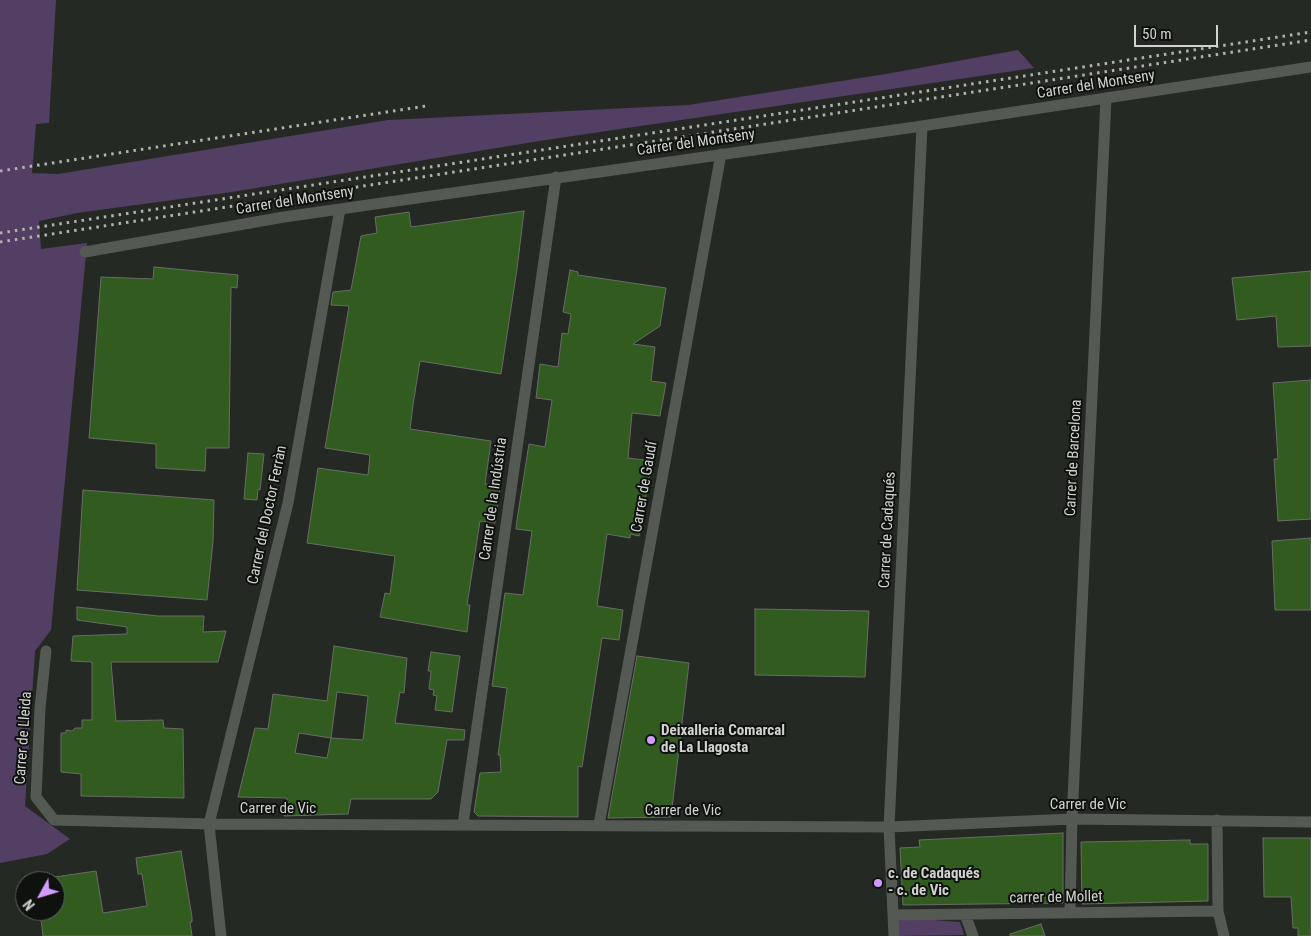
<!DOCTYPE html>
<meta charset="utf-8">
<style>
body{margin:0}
#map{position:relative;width:1311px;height:936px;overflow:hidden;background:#252923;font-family:"Roboto Condensed",sans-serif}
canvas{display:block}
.north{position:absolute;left:15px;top:871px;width:50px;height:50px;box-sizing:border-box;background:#0f110e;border:1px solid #5c5f5b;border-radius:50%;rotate:231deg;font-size:14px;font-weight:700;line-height:20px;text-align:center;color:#d0d3cf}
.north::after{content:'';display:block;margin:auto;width:18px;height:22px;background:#d29cfd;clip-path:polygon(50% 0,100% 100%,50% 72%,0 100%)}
.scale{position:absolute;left:1134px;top:25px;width:84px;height:22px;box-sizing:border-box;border:2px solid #d0d3cf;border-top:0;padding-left:6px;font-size:15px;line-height:18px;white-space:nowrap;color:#d0d3cf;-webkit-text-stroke:4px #0f110e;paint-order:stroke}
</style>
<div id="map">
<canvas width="1311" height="936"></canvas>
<div class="north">N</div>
<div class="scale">50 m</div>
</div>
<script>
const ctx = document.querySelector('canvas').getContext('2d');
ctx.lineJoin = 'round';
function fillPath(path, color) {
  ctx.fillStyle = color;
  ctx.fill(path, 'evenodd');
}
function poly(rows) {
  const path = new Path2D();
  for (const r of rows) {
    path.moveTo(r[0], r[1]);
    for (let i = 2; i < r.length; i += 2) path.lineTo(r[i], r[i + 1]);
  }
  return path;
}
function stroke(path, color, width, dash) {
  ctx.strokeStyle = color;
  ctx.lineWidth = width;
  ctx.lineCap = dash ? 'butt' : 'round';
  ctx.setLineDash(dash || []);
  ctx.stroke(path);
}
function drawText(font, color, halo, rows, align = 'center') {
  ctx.font = font + ' "Roboto Condensed",sans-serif';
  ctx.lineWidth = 4;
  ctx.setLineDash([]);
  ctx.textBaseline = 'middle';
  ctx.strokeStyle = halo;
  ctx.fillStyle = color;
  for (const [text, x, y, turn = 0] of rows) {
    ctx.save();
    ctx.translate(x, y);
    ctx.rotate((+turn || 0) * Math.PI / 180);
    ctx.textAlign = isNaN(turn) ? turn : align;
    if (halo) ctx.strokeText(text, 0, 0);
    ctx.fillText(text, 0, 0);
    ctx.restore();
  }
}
const green = poly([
 [0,0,56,0,49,123,36,124,32,173,58,174,388,120,688,105,886,74,1018,50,1034,68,539,141,232,192,77,213,39,221,41,249,87,243,51,630,35,651,25,806,70,839,47,854,0,863],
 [895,917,960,922,964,935,896,936]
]);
const building = poly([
 [524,211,517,269,501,374,420,361,413,405,410,429,491,441,485,484,500,486,499,497,495,523,480,521,467,605,470,605,467,632,380,617,385,593,390,594,395,556,307,543,318,468,368,475,370,455,325,448,349,306,331,305,333,292,351,290,361,236,377,233,375,217,409,212,411,227,524,211],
 [154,267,238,275,237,288,231,287,229,448,206,448,205,471,156,468,156,444,89,438,101,277,153,279,154,267],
 [570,270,578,272,578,275,666,288,660,326,633,344,655,347,651,381,666,383,660,416,632,413,628,458,652,461,639,536,630,534,630,538,607,534,597,606,623,610,619,640,602,638,582,767,578,766,578,817,478,816,474,812,480,773,501,772,500,755,498,755,507,688,492,686,505,593,523,595,532,531,516,529,517,520,529,444,545,447,552,400,536,398,540,364,558,367,562,333,568,334,571,314,563,312,570,270],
 [1311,271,1311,346,1278,347,1276,316,1237,320,1232,278,1311,271],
 [1311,380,1311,519,1278,521,1274,459,1278,459,1273,383,1311,380],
 [248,453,264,454,260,490,258,489,257,500,244,499,248,453],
 [83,490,214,500,213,542,207,600,77,590,83,490],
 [1311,538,1311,610,1275,610,1272,541,1311,538],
 [77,607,158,616,204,616,203,632,226,631,218,662,111,662,116,721,163,720,164,728,183,729,184,798,81,796,81,774,61,772,61,733,66,733,66,730,72,731,75,728,82,728,82,720,92,720,92,662,71,661,73,636,127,634,127,627,77,620,77,607],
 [755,609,869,611,865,677,755,675,755,609],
 [334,646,407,658,404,693,400,692,395,723,465,730,464,740,447,740,438,792,431,799,351,799,348,814,284,816,287,798,238,797,255,728,268,729,273,694,327,701,334,646],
 [337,692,368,696,363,740,331,738,337,692],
 [299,733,331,738,327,758,295,753,299,733],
 [431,652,460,656,452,712,435,710,437,696,433,695,434,690,429,689,431,671,428,671,431,652],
 [637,656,689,663,671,817,608,818,637,656],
 [1063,833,1063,903,903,905,900,848,920,847,919,840,1063,833],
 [1263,838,1311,838,1311,936,1298,936,1298,928,1293,928,1291,897,1264,897,1263,838],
 [1190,840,1190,844,1208,844,1208,901,1082,904,1081,842,1190,840],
 [181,851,192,917,192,922,190,922,192,936,43,936,40,911,55,911,55,877,96,871,103,913,147,906,142,874,138,874,136,858,181,851],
 [1041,924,1045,936,1010,936,1010,934,1041,924]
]);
const minor = poly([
 [85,252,284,217,922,126,1311,67],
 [46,651,40,708,36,797,54,820,209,824,889,827,1072,819,1311,822],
 [1217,820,1218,911,1224,936],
 [463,824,556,177],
 [599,825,721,154],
 [1070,913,1072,819,1106,99],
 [965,914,973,936],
 [893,915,1218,911],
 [221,936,209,824,288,503,340,209],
 [894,936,889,827,922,126]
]);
const rail = poly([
 [0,171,426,106],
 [0,233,1311,32],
 [0,242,1311,40]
]);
const markers = [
 [651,740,5,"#d29cfd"],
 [878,883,5,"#d29cfd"]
];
const streetNames = [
 ["Carrer del Montseny",1096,85,-9],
 ["Carrer del Montseny",696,143,-8],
 ["Carrer del Montseny",295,201,-9],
 ["Carrer de Barcelona",1074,458,-87],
 ["Carrer de Gaudí",645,487,-80],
 ["Carrer de la Indústria",494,499,-82],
 ["Carrer del Doctor Ferràn",268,515,-78],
 ["Carrer de Cadaqués",888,530,-87],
 ["Carrer de Lleida",24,738,-86],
 ["Carrer de Vic",1088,805],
 ["Carrer de Vic",278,809],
 ["Carrer de Vic",683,811],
 ["carrer de Mollet",1056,898,-1]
];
const poiNames = [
 ["Deixalleria Comarcal",661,731],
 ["de La Llagosta",661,748],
 ["c. de Cadaqués",888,874],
 ["- c. de Vic",888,891]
];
fillPath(green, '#533e64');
fillPath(building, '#325c1f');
stroke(building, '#686d66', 1);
stroke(minor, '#545953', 11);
stroke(rail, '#afb2ae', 3, [2.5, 5]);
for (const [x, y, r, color] of markers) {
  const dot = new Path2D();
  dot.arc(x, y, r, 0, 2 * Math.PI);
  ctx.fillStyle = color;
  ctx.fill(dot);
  stroke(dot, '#0f110e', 2);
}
drawText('15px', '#d0d3cf', '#0f110e', streetNames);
drawText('bold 15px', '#d0d3cf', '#0f110e', poiNames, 'left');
</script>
